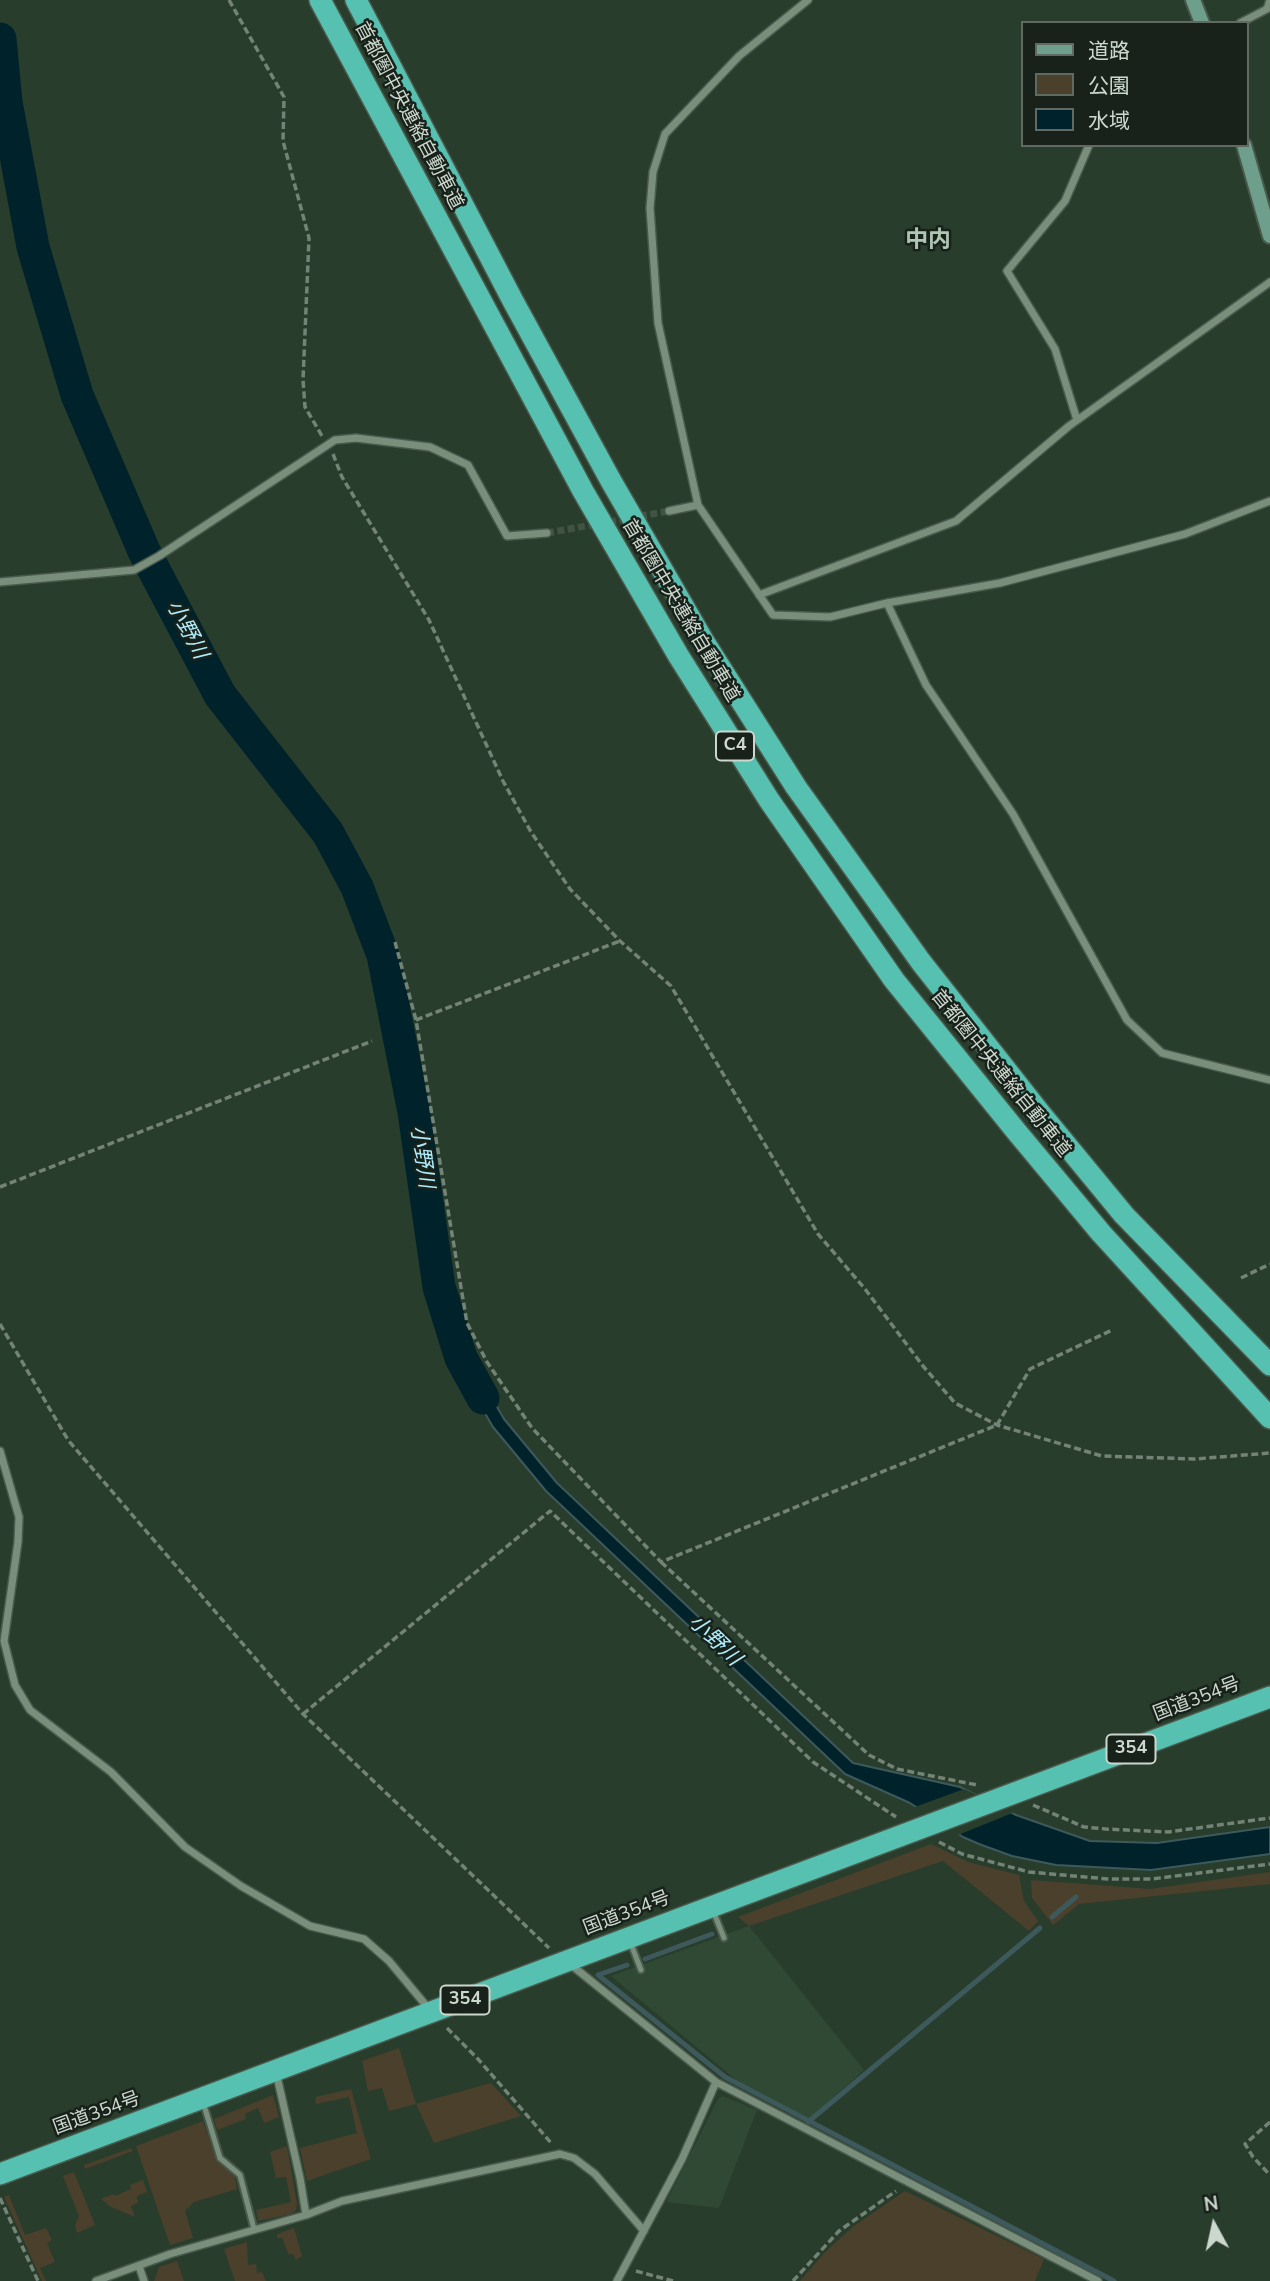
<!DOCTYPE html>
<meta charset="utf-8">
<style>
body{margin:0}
#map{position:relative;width:1270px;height:2281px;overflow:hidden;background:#293d2c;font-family:"Nunito Sans","Noto Sans JP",sans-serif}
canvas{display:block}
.legend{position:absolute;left:1021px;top:21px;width:228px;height:126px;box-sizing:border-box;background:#18211a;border:2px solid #606a62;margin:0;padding:9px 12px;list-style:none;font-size:21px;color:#ccd8ce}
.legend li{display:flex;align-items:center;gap:14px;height:35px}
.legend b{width:35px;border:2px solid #606a62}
.north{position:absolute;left:1179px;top:2190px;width:70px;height:70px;-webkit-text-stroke:5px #18211a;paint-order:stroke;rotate:352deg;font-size:19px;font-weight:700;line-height:28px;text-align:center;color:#ccd8ce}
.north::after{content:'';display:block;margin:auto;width:24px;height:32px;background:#ccd8ce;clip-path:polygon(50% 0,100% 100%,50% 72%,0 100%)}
</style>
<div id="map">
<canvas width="1270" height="2281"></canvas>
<ul class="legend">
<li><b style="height:9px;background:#6e9e8c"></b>道路</li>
<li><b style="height:19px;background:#4b402b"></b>公園</li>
<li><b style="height:19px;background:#00232b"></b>水域</li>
</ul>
<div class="north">N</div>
</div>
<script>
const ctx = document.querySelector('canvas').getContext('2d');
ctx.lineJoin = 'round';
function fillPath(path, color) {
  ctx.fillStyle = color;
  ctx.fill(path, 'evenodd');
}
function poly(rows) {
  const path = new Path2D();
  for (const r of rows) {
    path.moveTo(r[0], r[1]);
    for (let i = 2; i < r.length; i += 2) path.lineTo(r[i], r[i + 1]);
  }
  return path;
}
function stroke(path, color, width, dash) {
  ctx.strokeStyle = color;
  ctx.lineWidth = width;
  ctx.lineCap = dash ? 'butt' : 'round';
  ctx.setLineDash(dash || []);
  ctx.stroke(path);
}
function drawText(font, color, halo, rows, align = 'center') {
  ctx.font = font + ' "Nunito Sans","Noto Sans JP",sans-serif';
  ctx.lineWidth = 5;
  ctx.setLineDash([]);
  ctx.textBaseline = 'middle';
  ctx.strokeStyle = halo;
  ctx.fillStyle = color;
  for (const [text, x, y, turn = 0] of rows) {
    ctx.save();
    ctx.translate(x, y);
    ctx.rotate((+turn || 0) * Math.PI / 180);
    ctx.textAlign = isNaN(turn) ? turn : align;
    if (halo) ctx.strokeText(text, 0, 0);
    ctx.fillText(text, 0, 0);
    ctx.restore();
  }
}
const built = poly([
 [749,1926,864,2070,809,2119,741,2084,611,1976],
 [723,2096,757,2110,719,2208,666,2202,718,2099]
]);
const green = poly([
 [931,1844,968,1862,1019,1875,1024,1901,1038,1921,1029,1931,943,1861,749,1926,738,1917],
 [1270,1872,1270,1884,1079,1904,1053,1925,1032,1898,1031,1880,1150,1889],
 [399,2048,416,2104,491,2083,521,2116,434,2143,416,2104,389,2111,382,2088,368,2091,362,2061],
 [351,2089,371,2159,307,2181,300,2148,357,2133,349,2097,316,2104,315,2097],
 [273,2095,279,2117,264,2123,258,2108,245,2114,246,2119,217,2130,214,2119],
 [203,2121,216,2159,235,2177,237,2189,194,2202,185,2211,193,2238,170,2245,136,2146],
 [287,2146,297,2204,296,2210,291,2214,258,2221,256,2210,291,2202,286,2177,276,2178,270,2152],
 [131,2148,133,2151,85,2169,84,2165],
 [74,2172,95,2225,77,2233,75,2225,79,2216,63,2176],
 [143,2180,147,2192,137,2196,138,2203,131,2206,135,2217,111,2207,101,2199,114,2194,115,2196,131,2189,130,2185],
 [905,2191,1044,2259,1035,2281,800,2281,826,2251,854,2226],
 [9,2195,25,2235,46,2228,52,2240,47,2243,55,2262,40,2268,46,2281,42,2281,4,2197],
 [294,2228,302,2256,296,2260,293,2254,289,2255,282,2238,277,2238,277,2234],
 [247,2242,248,2265,256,2264,257,2273,262,2272,266,2281,235,2281,224,2249],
 [177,2261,184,2281,154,2281,159,2267]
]);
const water = poly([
 [468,1357,504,1419,557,1483,853,1763,960,1787,1016,1815,1090,1841,1157,1843,1270,1827,1270,1854,1151,1870,1056,1865,1012,1856,979,1844,963,1837,910,1803,845,1774,546,1491,493,1427,453,1359,468,1357]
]);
const pier = poly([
 [964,1789,1015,1812,958,1835,912,1808]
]);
const stream = poly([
 [1052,1917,1076,1897],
 [645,1959,712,1934],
 [598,1975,725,2077,1114,2281],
 [598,1975,627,1965],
 [808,2122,1040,1928]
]);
const river = poly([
 [0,39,6,102,33,247,77,395,144,551,220,695,328,833,357,887,383,955,414,1112,439,1287,461,1358,483,1398]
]);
const streetTunnel = poly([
 [547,533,669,511]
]);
const path = poly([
 [229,0,284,97,283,141,309,238,303,380,305,407,322,436],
 [333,454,342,477,429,620,503,781,531,832,570,889,620,941,671,986,818,1234,865,1289,923,1366,955,1403,997,1425,1102,1456,1195,1459,1270,1453],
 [395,942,416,1020,467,1323,487,1362,532,1428,661,1562,997,1425,1030,1369,1112,1330],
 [416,1020,620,941],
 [0,1187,372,1041],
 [1241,1278,1270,1264],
 [0,1324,68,1440,303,1714,549,1948],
 [661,1562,869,1755,897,1769,977,1785],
 [303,1714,550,1511,813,1762,896,1817],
 [1033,1805,1084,1827,1106,1829,1168,1832,1270,1818],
 [939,1842,962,1854,1029,1872,1108,1879,1152,1879,1270,1864],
 [447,2028,478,2059,552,2144],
 [1270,2122,1245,2144,1253,2157,1270,2175],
 [0,2198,38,2281],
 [636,2271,673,2281],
 [793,2281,839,2231,896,2191]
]);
const lane = poly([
 [714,1913,724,1938],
 [631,1944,641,1970],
 [203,2102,220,2158,240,2175,254,2229]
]);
const street = poly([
 [808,0,739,56,665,134,653,172,650,208,658,323,698,505,773,615,830,617,887,603,1000,583,1185,534,1270,501],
 [1240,23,1267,9,1270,0],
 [1077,420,1055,349,1007,271,1065,201,1089,145],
 [669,511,698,505],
 [0,582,134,570,159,556,335,440,356,438,430,447,468,465,507,536,547,533],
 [759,595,956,521,1069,426,1270,282],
 [887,603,926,685,1013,814,1127,1020,1162,1053,1270,1080],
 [0,1451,19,1517,18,1542,4,1641,15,1685,30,1710,111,1772,185,1847,241,1886,310,1926,364,1939,389,1961,429,2009],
 [570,1964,716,2082,1098,2281],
 [276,2072,300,2178,306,2215],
 [139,2266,144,2281],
 [96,2281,170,2254,306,2215,342,2201,560,2154,574,2158,595,2174,644,2231],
 [617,2281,682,2159,716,2082]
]);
const secondary = poly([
 [1193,0,1202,23],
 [1244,145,1270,236]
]);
const highway = poly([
 [320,0,583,491,678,655,769,800,894,980,1016,1131,1101,1233,1270,1418],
 [356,0,513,301,611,481,704,642,796,787,921,962,1040,1113,1124,1215,1270,1365],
 [0,2174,1270,1697]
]);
const shields = [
 [735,746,38],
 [1131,1749,49],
 [465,2000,49]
];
const shieldNames = [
 ["C4",735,746],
 ["354",1131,1749],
 ["354",465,2000]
];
const streetNames = [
 ["首都圏中央連絡自動車道",408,116,62],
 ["首都圏中央連絡自動車道",680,611,59],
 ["首都圏中央連絡自動車道",1000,1074,51],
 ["国道354号",1197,1700,-21],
 ["国道354号",627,1914,-21],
 ["国道354号",97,2114,-20]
];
const waterNames = [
 ["小野川",186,630,62],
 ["小野川",421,1157,82],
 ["小野川",714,1641,44]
];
const quarterNames = [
 ["中内",928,241]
];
fillPath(built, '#2f4934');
fillPath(green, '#4b402b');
fillPath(water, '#00232b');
stroke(water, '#3d595c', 2);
fillPath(pier, '#293d2c');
stroke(stream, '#3d595c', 5);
stroke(river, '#00232b', 33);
stroke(streetTunnel, '#415444', 7, [7, 3.5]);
stroke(lane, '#49594c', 9);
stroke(street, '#49594c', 10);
stroke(secondary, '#49594c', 18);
stroke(highway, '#49594c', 24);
stroke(path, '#738376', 3.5, [7, 3.5]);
stroke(lane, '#798f7c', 5);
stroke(street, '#798f7c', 7);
stroke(secondary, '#6e9e8c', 14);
stroke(highway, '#56c1b1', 21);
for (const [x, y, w] of shields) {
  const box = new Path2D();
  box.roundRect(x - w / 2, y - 14.5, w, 29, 5);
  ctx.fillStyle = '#18211a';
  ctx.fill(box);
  stroke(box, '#ccd8ce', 2);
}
drawText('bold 18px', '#ccd8ce', null, shieldNames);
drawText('19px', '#ccd8ce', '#18211a', streetNames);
drawText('italic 21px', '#aeedfd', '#18211a', waterNames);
drawText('bold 23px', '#adc5b1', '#18211a', quarterNames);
</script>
